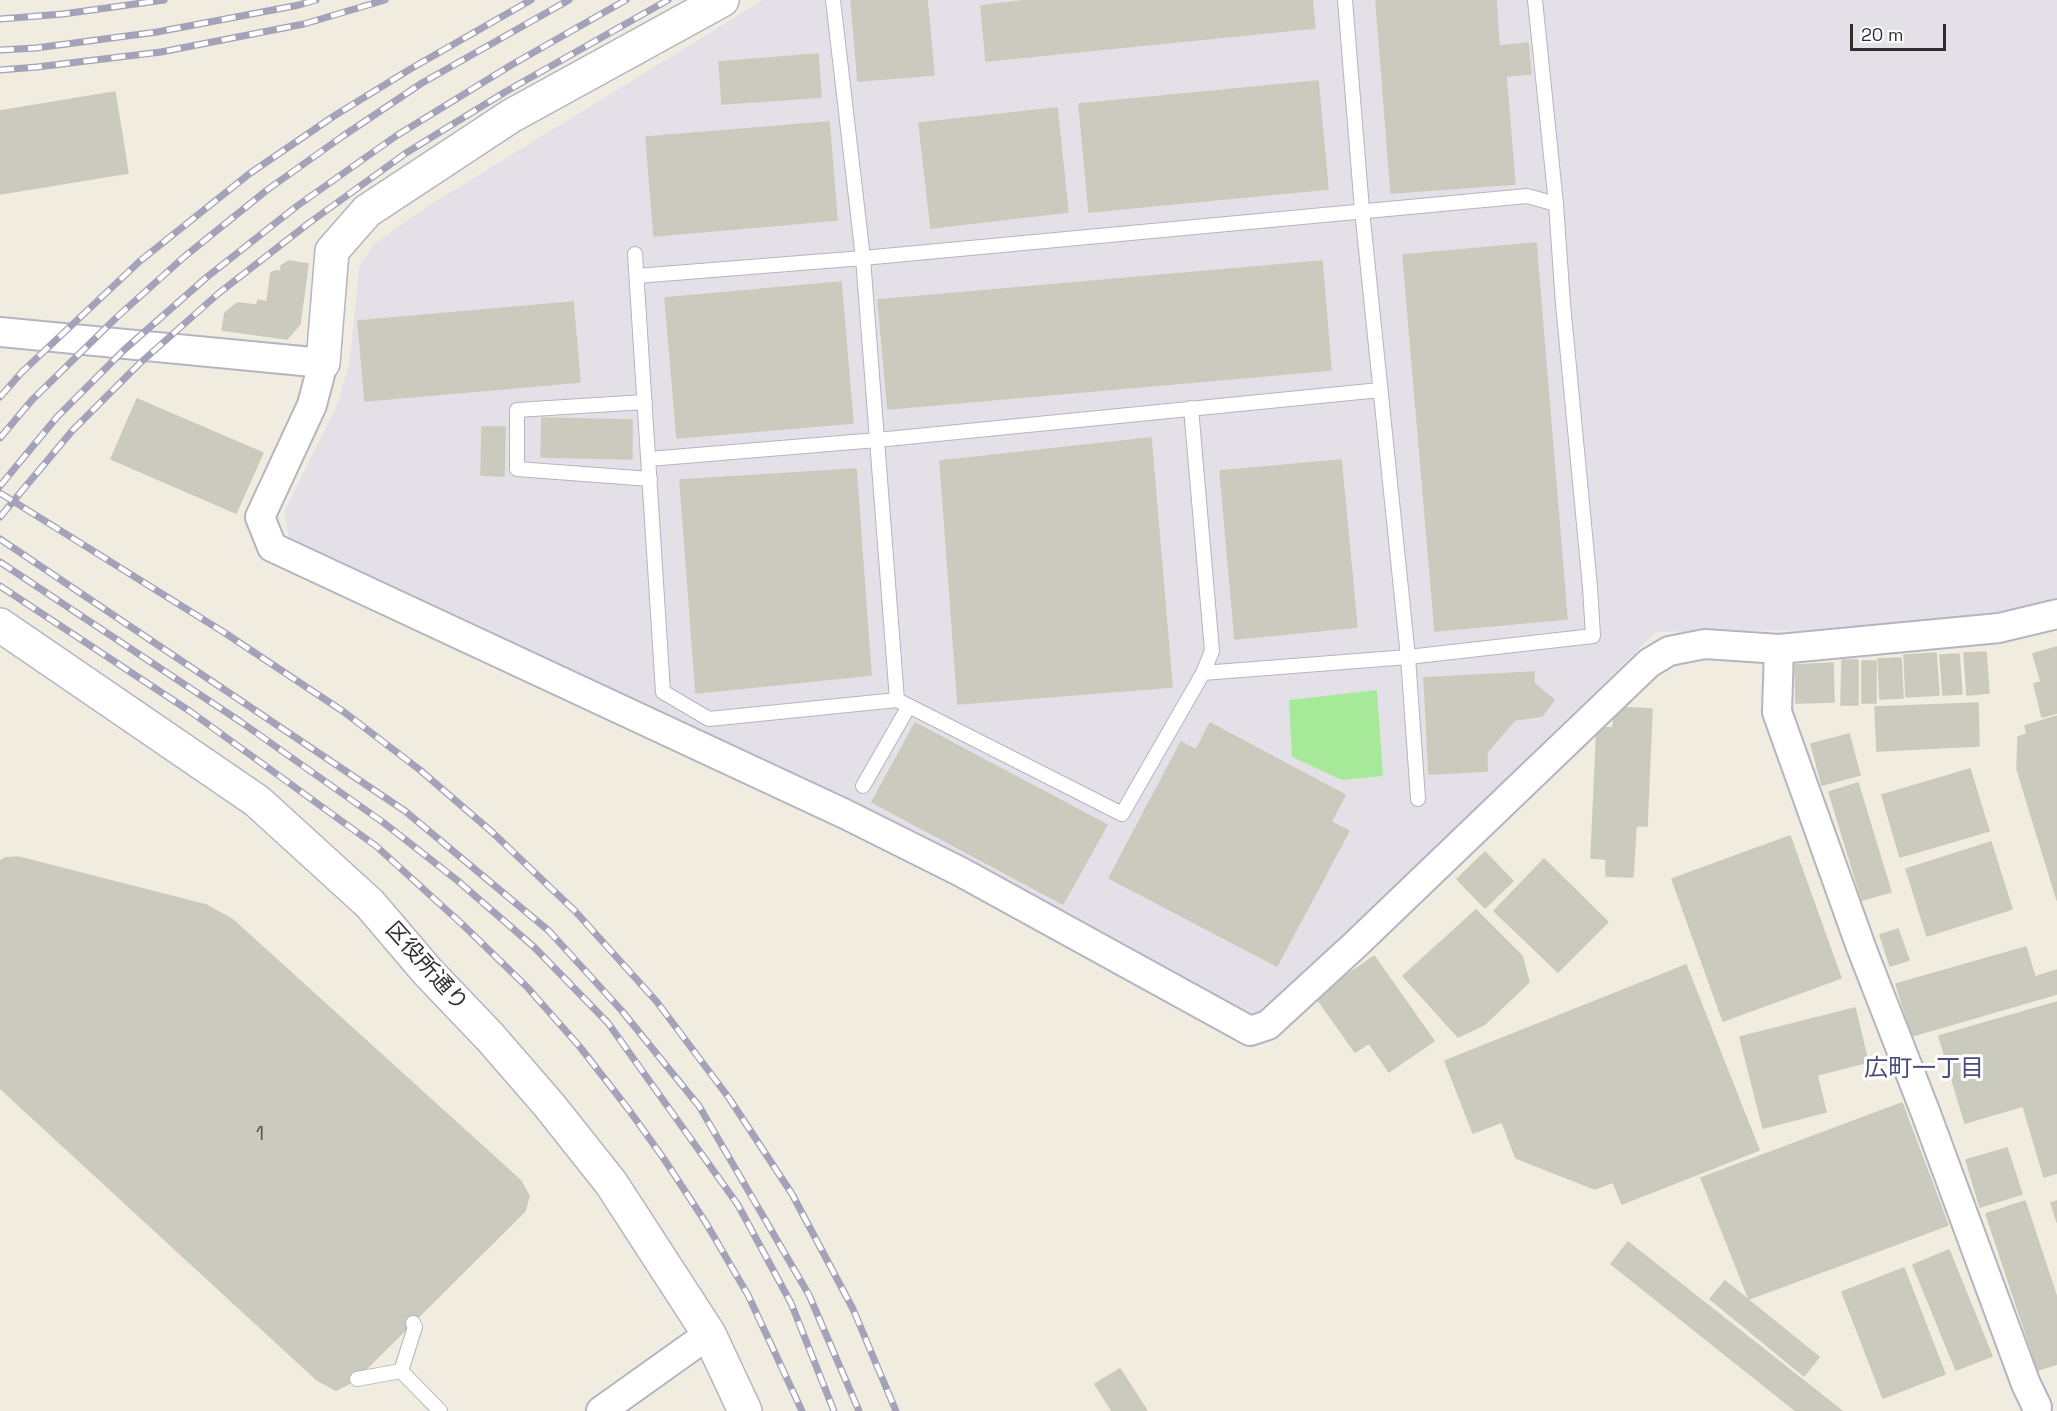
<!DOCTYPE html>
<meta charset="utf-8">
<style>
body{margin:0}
#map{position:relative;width:2057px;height:1411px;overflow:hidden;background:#f0ece0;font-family:"Space Grotesk",sans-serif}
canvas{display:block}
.scale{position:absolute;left:1850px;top:24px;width:96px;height:27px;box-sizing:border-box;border:3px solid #2e2e2e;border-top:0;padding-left:8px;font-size:18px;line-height:21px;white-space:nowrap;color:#2e2e2e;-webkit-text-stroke:4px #fff;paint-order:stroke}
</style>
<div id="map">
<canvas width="2057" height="1411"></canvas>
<div class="scale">20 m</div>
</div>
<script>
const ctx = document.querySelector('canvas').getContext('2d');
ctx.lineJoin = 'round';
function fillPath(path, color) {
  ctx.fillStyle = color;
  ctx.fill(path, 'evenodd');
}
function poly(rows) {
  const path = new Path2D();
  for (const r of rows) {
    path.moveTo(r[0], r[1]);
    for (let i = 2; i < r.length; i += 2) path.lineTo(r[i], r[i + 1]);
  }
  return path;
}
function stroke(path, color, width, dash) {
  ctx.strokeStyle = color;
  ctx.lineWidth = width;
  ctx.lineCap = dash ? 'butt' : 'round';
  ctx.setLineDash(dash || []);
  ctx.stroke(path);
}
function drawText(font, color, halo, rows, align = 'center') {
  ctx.font = font + ' "Space Grotesk","Noto Sans JP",sans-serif';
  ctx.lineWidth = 6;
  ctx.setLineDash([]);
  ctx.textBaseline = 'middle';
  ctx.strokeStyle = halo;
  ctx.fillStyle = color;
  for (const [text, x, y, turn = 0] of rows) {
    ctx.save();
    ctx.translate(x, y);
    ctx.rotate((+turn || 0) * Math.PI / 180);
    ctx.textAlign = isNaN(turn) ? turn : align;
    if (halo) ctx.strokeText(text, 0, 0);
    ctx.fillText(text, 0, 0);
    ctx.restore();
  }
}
const industrial = poly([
 [763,0,2057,0,2057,603,1972,618,1810,630,1656,632,1268,1011,1240,1013,290,544,284,512,337,405,350,361,359,266,374,244,428,206]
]);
const green = poly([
 [1377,690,1383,776,1342,780,1292,757,1289,700]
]);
const building = poly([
 [851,0,927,0,934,75,858,81,851,0],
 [1029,0,1312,0,1315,28,986,61,981,6,1029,0],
 [1376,0,1496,0,1499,46,1528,43,1531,74,1506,76,1515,184,1391,193,1376,0],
 [818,54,821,97,722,104,719,62,818,54],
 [1318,81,1328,189,1089,212,1079,104,1318,81],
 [115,92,128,173,0,194,0,111,115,92],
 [1057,108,1068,212,931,228,919,123,1057,108],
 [829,122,837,220,654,236,646,137,829,122],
 [1536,243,1567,619,1435,631,1403,255,1536,243],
 [289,261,308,264,300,324,287,339,222,330,225,313,237,303,257,305,258,300,267,302,271,273,275,271,281,271,281,266,289,261],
 [1322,261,1331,370,888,409,878,300,1322,261],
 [841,282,853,423,677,438,665,298,841,282],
 [573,302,580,382,365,401,358,321,573,302],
 [137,399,263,453,236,513,111,459,137,399],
 [542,418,632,420,632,459,541,457,542,418],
 [482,427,505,427,504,476,481,475,482,427],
 [1151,438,1172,687,958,704,940,461,1151,438],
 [1341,460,1357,627,1235,639,1220,471,1341,460],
 [856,469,871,675,696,693,680,480,856,469],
 [2057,647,2057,713,2042,717,2034,684,2041,682,2033,654,2057,647],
 [1986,652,1989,693,1967,695,1964,653,1986,652],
 [1936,653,1939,695,1906,697,1904,655,1936,653],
 [1959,654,1962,694,1943,695,1940,655,1959,654],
 [1901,658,1903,698,1880,699,1878,659,1901,658],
 [1842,660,1858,660,1858,705,1841,705,1842,660],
 [1862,661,1876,661,1876,703,1862,703,1862,661],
 [1833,663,1834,702,1796,703,1795,665,1833,663],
 [1534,672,1534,683,1554,700,1542,716,1515,720,1487,752,1487,771,1429,774,1424,678,1534,672],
 [1978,703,1979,746,1877,751,1875,707,1978,703],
 [1615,707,1652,709,1647,826,1636,826,1633,877,1606,876,1606,859,1591,858,1597,727,1613,728,1615,707],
 [2057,716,2057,900,2017,769,2018,737,2027,734,2025,726,2057,716],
 [915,723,1107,825,1063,904,872,802,915,723],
 [1210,723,1345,795,1331,822,1349,831,1277,966,1109,878,1181,742,1196,750,1210,723],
 [1849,734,1860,775,1822,785,1811,744,1849,734],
 [1970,769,1989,831,1900,857,1882,795,1970,769],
 [1858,783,1891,892,1862,900,1829,792,1858,783],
 [1790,836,1841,978,1723,1021,1672,879,1790,836],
 [1991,842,2012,909,1927,936,1906,869,1991,842],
 [1485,852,1513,881,1485,908,1457,879,1485,852],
 [18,857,206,905,233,920,521,1181,529,1196,525,1211,354,1381,336,1390,317,1380,0,1088,0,861,5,858,18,857],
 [1544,859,1608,922,1558,972,1494,911,1544,859],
 [1476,910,1522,956,1529,982,1485,1024,1458,1037,1403,976,1476,910],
 [1898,929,1909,960,1890,966,1880,935,1898,929],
 [2026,947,2035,977,2057,970,2057,994,1912,1036,1896,984,2026,947],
 [1374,956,1434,1041,1389,1072,1369,1043,1355,1052,1316,997,1374,956],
 [1686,965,1759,1150,1622,1204,1613,1182,1595,1189,1516,1158,1502,1122,1473,1133,1445,1061,1686,965],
 [2057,1002,2057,1173,2044,1177,2023,1106,1965,1123,1939,1036,2057,1002],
 [1855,1008,1868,1062,1817,1075,1826,1112,1763,1128,1740,1037,1855,1008],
 [1902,1103,1948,1225,1749,1299,1701,1178,1902,1103],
 [2007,1148,2022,1194,1980,1207,1966,1160,2007,1148],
 [2025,1201,2057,1298,2057,1364,2038,1370,1986,1214,2025,1201],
 [2057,1201,2057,1222,2051,1203,2057,1201],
 [1628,1242,1842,1411,1796,1411,1611,1264,1628,1242],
 [1949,1250,1992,1356,1956,1370,1913,1265,1949,1250],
 [1904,1268,1945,1374,1883,1398,1842,1292,1904,1268],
 [1725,1281,1819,1357,1804,1376,1710,1299,1725,1281],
 [1120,1369,1147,1411,1112,1411,1095,1384,1120,1369]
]);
const service = poly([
 [833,0,863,258,897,700],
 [1345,0,1362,210,1408,657,1418,799],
 [635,254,663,692,709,719,897,700,1122,814,1203,673,1212,651,1191,408],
 [637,276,863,258,1527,196,1556,204],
 [645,402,517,410,517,469,650,479],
 [649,459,877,440,1380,390],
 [1203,673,1408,657,1593,636,1590,587,1563,304,1556,204,1535,0],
 [863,786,909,706],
 [401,1371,440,1411],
 [357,1379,401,1371,415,1327,413,1323]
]);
const minor = poly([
 [0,332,323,363,312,405,260,517,272,547,845,814,961,872,1250,1031,1268,1025,1355,945,1649,663,1669,651,1705,644,1779,649,1999,628,2057,614],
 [1779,649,1777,712,1861,947,1925,1111,2026,1384,2037,1407],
 [601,1411,709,1334]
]);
const tertiary = poly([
 [323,363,332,251,367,211,511,116,722,0],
 [0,625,257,801,370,904,427,971,490,1037,549,1105,611,1183,709,1334,745,1411]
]);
const rail = poly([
 [0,19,63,14,164,0],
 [0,50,36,48,157,32,299,5,316,0],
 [0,70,37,67,161,52,304,24,385,0],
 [0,397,22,372,140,261,249,174,334,116,412,68,531,0],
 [0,438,32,400,117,317,184,257,267,190,343,136,422,83,569,0],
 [0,486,57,417,125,349,207,277,297,206,396,136,513,64,626,0],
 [0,493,225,633,344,712,420,770,492,832,575,911,657,1002,729,1098,792,1194,853,1309,896,1411],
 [0,517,72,431,139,364,219,293,309,223,406,153,505,92,668,0],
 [0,539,405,811,549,931,622,1011,699,1106,809,1295,859,1411],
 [0,562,241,722,384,823,458,881,534,947,608,1023,738,1205,791,1303,834,1411],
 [0,586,191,712,376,846,463,925,527,987,580,1047,629,1110,664,1159,706,1223,748,1295,802,1411]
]);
const numberNames = [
 ["1",260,1135]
];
const streetNames = [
 ["区役所通り",426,967,48]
];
const neighbourhoodNames = [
 ["広町一丁目",1924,1069]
];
fillPath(industrial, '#e4e0e8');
fillPath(green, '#a6ea99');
fillPath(building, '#cbcabe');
stroke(building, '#ccc9b9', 1.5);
stroke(service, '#b4b4c2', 16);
stroke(minor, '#b4b4c2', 32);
stroke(tertiary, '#b4b4c2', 36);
stroke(service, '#fff', 14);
stroke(minor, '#fff', 28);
stroke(tertiary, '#fff', 33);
stroke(rail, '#a3a2b9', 7);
stroke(rail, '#fff', 4.5, [14]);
drawText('20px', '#555552', null, numberNames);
drawText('22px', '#2e2e2e', '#fff', streetNames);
drawText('24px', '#4a4a83', '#fff', neighbourhoodNames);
</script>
